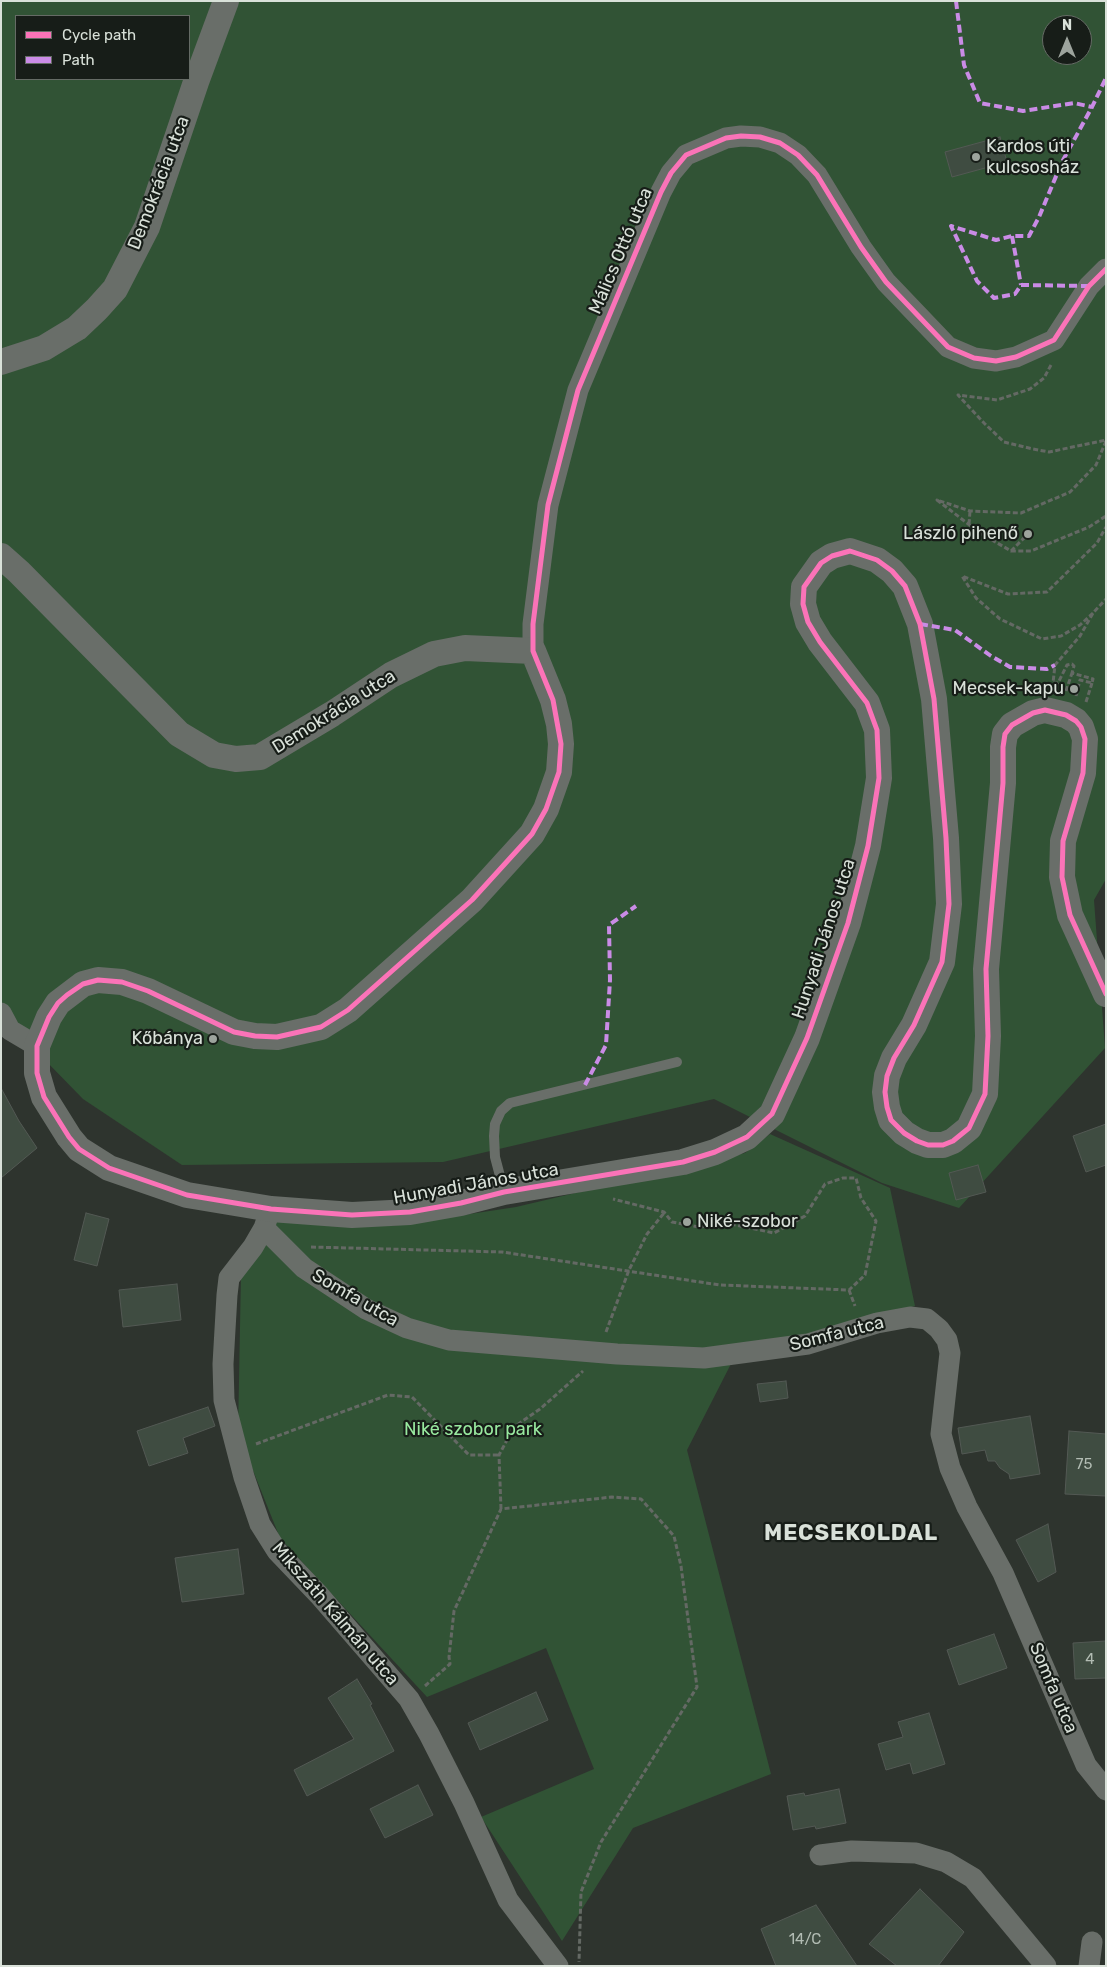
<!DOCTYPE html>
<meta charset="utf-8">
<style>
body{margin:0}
#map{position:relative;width:1107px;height:1967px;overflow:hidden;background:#2e342e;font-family:Rubik,sans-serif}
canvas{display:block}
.frame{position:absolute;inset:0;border:2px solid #d9e1d9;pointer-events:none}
.legend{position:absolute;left:15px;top:15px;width:175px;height:65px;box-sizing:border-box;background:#171d18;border:1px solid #656b65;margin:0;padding:6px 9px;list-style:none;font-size:15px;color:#d9e1d9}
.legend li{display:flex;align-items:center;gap:10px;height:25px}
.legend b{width:25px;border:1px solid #656b65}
.north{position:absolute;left:1042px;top:15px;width:50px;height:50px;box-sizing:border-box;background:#171d18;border:1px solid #656b65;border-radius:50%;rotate:0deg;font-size:14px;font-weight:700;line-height:20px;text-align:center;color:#d9e1d9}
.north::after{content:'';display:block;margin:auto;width:18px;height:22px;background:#9da49d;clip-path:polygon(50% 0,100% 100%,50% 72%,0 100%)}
</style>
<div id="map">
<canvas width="1107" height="1967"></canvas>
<div class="frame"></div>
<ul class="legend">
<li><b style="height:6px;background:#fb73b8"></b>Cycle path</li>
<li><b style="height:6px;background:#ca8be6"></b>Path</li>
</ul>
<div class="north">N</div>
</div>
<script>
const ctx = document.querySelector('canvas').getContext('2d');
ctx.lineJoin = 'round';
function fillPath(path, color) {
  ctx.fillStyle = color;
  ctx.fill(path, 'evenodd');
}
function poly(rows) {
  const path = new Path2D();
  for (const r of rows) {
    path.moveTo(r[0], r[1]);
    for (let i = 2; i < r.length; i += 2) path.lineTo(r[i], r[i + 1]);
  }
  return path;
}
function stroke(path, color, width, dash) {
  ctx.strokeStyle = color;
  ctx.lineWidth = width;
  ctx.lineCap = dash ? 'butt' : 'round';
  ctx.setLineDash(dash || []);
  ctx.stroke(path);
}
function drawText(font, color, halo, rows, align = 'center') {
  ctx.font = font + ' Rubik,sans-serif';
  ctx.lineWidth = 4.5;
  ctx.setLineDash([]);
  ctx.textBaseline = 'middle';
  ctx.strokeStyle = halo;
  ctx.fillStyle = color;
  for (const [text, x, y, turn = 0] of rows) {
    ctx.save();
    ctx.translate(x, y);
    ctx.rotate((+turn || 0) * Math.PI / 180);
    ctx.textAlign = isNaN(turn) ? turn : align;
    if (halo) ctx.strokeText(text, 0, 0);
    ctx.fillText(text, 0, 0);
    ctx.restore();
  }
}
const green = poly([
 [1,1,1106,1,1106,879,1094,900,1105,1048,959,1208,882,1183,714,1099,443,1162,182,1165,83,1099,6,1020,1,1009],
 [16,16,189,16,189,79,16,79],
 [1052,25,1082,25,1082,55,1052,55],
 [770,1134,890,1188,915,1306,734,1358,687,1450,771,1774,633,1828,562,1941,481,1817,594,1769,546,1648,427,1697,280,1538,238,1433,241,1274,274,1218,391,1226,516,1207,745,1153]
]);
const building = poly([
 [1000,137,1007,162,952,177,945,152,1000,137],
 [1,1088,19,1121,37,1148,1,1178,1,1088],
 [1106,1124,1106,1165,1086,1172,1073,1136,1106,1124],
 [978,1165,986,1192,956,1200,949,1173,978,1165],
 [86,1213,109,1219,97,1266,74,1260,86,1213],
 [177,1284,181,1320,123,1327,119,1290,177,1284],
 [786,1381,788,1398,760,1402,757,1384,786,1381],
 [208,1407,215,1426,183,1438,188,1453,149,1466,137,1431,208,1407],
 [1030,1416,1040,1474,1010,1479,1009,1474,1000,1468,995,1461,988,1461,985,1450,962,1454,958,1428,1030,1416],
 [1069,1431,1106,1434,1106,1496,1065,1494,1069,1431],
 [1048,1524,1056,1572,1038,1582,1016,1540,1048,1524],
 [238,1549,244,1594,182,1602,175,1558,238,1549],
 [994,1634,1007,1668,959,1685,947,1650,994,1634],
 [1106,1641,1106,1678,1075,1679,1073,1643,1106,1641],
 [357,1679,372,1704,370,1705,394,1751,307,1796,294,1770,354,1739,328,1698,357,1679],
 [536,1692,548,1720,480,1750,468,1723,536,1692],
 [929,1713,945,1764,913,1774,910,1763,886,1770,878,1744,903,1737,898,1722,929,1713],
 [418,1785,433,1815,385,1838,370,1809,418,1785],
 [839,1789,846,1823,816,1829,815,1826,793,1830,787,1796,804,1793,805,1796,839,1789],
 [920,1889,964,1932,938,1966,897,1966,869,1944,920,1889],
 [816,1905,857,1966,776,1966,761,1929,816,1905]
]);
const path = poly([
 [1051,365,1044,378,1030,389,997,400,958,395,984,423,1004,442,1033,449,1049,452,1106,440],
 [1106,441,1096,465,1070,492,1021,513,970,511,937,500,980,533,1011,551,1031,551,1089,527,1106,516],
 [969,524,970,511],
 [1011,551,1028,534],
 [1093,613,1080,625,1061,636,1042,639,1000,619,976,598,962,576,1008,594,1047,592,1097,543,1106,527],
 [1066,691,1072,673],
 [1076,696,1080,680,1092,683,1093,679,1072,673,1074,666,1072,664,1067,665,1058,683,1053,683,1055,665,1080,636,1093,613,1106,599],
 [1086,702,1092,683],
 [311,1247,502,1252,720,1285,849,1290,865,1275,876,1221,861,1198,856,1178,843,1178,825,1184,805,1216,774,1233,731,1224,699,1227,672,1222,664,1212,613,1199],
 [849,1290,855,1306],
 [606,1332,629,1270,647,1234,664,1213],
 [256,1444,388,1395,412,1397,469,1455,499,1455],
 [501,1509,499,1455,514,1427,540,1409,583,1371],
 [425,1686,450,1664,449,1657,454,1611,501,1509,612,1497,641,1499,674,1536,681,1566,697,1687,601,1842,581,1892,579,1962]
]);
const service = poly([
 [504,1191,495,1157,494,1136,495,1124,501,1111,510,1103,677,1062]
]);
const minor = poly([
 [533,651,533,624,548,505,578,390,661,192,671,173,686,155,726,138,741,136,760,137,780,143,798,155,817,175,861,247,886,282,948,347,974,358,996,361,1016,357,1054,340,1089,286,1106,269],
 [1,1013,10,1030,37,1046],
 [268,1216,264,1228,253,1247,229,1278,227,1295,223,1364,224,1400,244,1477,260,1524,277,1551,319,1595,409,1699,429,1734,464,1803,508,1900,558,1966],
 [264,1228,304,1268,366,1309,407,1328,449,1340,617,1354,704,1358,808,1344,877,1323,910,1317,927,1319,939,1329,947,1340,950,1353,941,1434,950,1468,967,1507,1003,1573,1086,1765,1106,1790],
 [820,1855,852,1851,916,1853,946,1862,973,1878,1046,1966],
 [1089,1966,1092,1942]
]);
const tertiary = poly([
 [1,362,44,348,77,328,97,309,115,289,147,227,196,82,226,1],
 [1,556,19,572,179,734,214,755,236,759,260,757,332,714,391,675,434,654,465,648,533,651,553,700,559,724,561,744,559,772,546,809,532,834,472,900,348,1010,321,1027,277,1037,255,1036,234,1032,148,991,122,982,98,980,83,984,58,1003,49,1017,37,1046,37,1073,44,1097,69,1137,79,1149,109,1168,187,1195,271,1209,352,1215,410,1212,461,1203,504,1192,683,1162,715,1152,747,1137,772,1114,807,1038,848,923,868,846,879,778,877,730,867,703,820,642,808,622,803,604,804,587,821,563,832,556,850,551,877,560,892,571,905,586,920,624,934,699,946,838,949,904,942,962,914,1025,894,1058,887,1076,885,1092,887,1107,891,1120,904,1133,917,1141,928,1145,943,1145,953,1141,969,1128,985,1094,988,1036,986,969,1003,783,1003,747,1005,734,1012,725,1033,713,1045,710,1066,715,1076,721,1081,727,1085,739,1083,773,1063,841,1062,877,1070,915,1106,994]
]);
const quiet = poly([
 [956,1,964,65,980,103,1023,111,1074,103,1092,107],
 [1012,236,1021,285],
 [1089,286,1021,285,1015,294,994,298,977,281,951,226,996,240,1012,236,1029,236,1039,217,1062,162,1092,107,1106,78],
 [920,624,955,630,991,656,1010,667,1047,669,1055,665],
 [585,1085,606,1045,610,980,609,925,636,906]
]);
const cycleway = poly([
 [1106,269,1089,286,1054,340,1016,357,996,361,974,358,948,347,886,282,861,247,817,175,798,155,780,143,760,137,741,136,726,138,686,155,671,173,661,192,578,390,548,505,533,624,533,651,553,700,561,744,559,772,546,809,532,834,472,900,348,1010,321,1027,277,1037,255,1036,234,1032,148,991,122,982,98,980,83,984,67,995,58,1003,49,1017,37,1046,37,1073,44,1097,69,1137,79,1149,109,1168,187,1195,271,1209,352,1215,410,1212,461,1203,504,1192,683,1162,715,1152,747,1137,772,1114,807,1038,848,923,868,846,879,778,877,730,867,703,820,642,808,622,803,604,804,587,821,563,832,556,850,551,877,560,892,571,905,586,920,624,934,699,946,838,949,904,942,962,914,1025,894,1058,887,1076,885,1092,887,1107,891,1120,904,1133,917,1141,928,1145,943,1145,953,1141,969,1128,985,1094,988,1036,986,969,1003,783,1003,747,1005,734,1012,725,1033,713,1045,710,1066,715,1076,721,1081,727,1085,739,1083,773,1063,841,1062,877,1070,915,1106,994]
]);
const markers = [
 [976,157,5,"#9da49d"],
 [1028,534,5,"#9da49d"],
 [1074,689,5,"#9da49d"],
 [213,1039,5,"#9da49d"],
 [687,1222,5,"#9da49d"]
];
const numberNames = [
 ["75",1084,1465],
 ["4",1090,1660],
 ["14/C",805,1940]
];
const poiNames = [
 ["Kardos úti",986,147,"left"],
 ["kulcsosház",986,168,"left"],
 ["László pihenő",1018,534],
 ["Mecsek-kapu",1064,689],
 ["Kőbánya",203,1039],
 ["Niké-szobor",697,1222,"left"]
];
const streetNames = [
 ["Demokrácia utca",159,183,-69],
 ["Málics Ottó utca",621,251,-67],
 ["Demokrácia utca",334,712,-32],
 ["Hunyadi János utca",824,939,-72],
 ["Hunyadi János utca",476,1184,-10],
 ["Somfa utca",355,1298,30],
 ["Somfa utca",837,1334,-14],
 ["Mikszáth Kálmán utca",335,1614,49],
 ["Somfa utca",1053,1688,67]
];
const parkNames = [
 ["Niké szobor park",473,1430]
];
const districtNames = [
 ["MECSEKOLDAL",851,1534]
];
fillPath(green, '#315335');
fillPath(building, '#3f4c41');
stroke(building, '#535954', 1);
stroke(path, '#646964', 3, [5, 2.5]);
stroke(service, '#696e69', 10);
stroke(minor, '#696e69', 21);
stroke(tertiary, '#696e69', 26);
stroke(quiet, '#ca8be6', 4, [8, 4]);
stroke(cycleway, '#fb73b8', 5);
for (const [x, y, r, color] of markers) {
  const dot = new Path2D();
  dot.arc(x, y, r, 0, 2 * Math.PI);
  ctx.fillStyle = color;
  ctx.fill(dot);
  stroke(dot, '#171d18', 2);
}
drawText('15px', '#b2bcb3', null, numberNames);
drawText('18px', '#d9e1d9', '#171d18', poiNames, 'right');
drawText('18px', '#d9e1d9', '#171d18', streetNames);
drawText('18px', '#98e99f', '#171d18', parkNames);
ctx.letterSpacing = '1px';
drawText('bold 22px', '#d9e1d9', '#171d18', districtNames);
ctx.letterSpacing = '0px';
</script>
